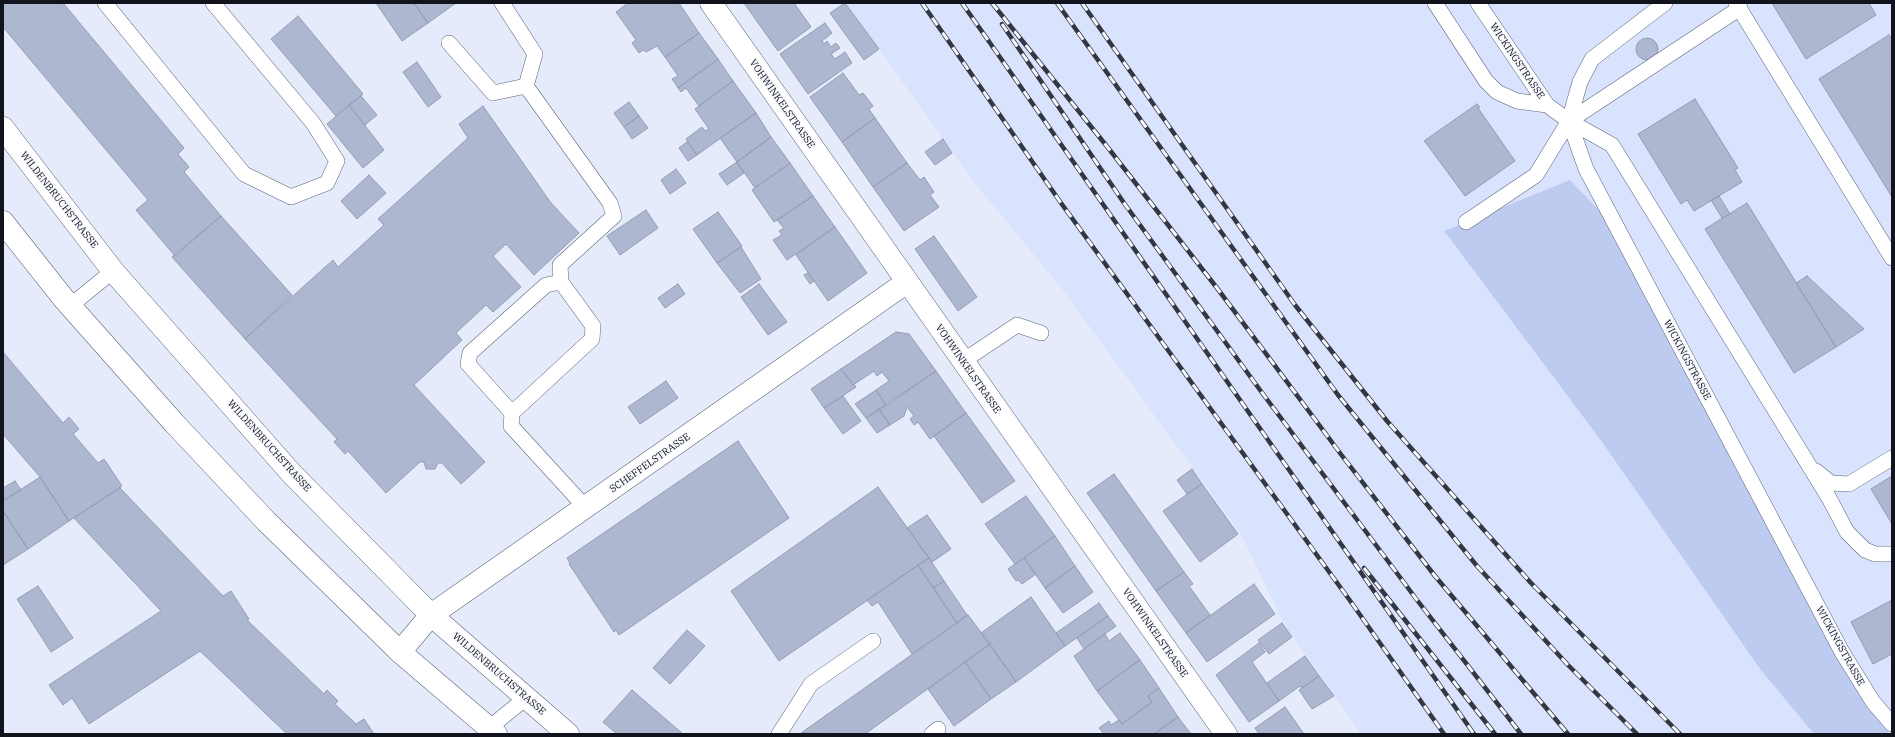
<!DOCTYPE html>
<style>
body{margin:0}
#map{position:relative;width:1895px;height:737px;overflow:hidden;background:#e6ebfb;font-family:"IBM Plex Serif",serif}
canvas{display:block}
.frame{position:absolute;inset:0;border:4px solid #11141d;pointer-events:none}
</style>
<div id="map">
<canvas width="1895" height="737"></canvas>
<div class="frame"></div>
</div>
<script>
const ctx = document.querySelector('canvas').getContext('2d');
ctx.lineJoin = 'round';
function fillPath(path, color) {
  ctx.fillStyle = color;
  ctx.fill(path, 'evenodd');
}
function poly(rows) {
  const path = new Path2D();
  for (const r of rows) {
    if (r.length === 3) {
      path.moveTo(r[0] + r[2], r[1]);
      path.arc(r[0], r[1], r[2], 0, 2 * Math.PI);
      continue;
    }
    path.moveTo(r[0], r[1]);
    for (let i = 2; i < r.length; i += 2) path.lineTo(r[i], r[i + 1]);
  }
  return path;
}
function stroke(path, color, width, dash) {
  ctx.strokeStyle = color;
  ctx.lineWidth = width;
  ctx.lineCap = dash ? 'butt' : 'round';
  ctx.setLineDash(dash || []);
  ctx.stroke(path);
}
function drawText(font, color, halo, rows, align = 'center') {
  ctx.font = font + ' "IBM Plex Serif",serif';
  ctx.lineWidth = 3.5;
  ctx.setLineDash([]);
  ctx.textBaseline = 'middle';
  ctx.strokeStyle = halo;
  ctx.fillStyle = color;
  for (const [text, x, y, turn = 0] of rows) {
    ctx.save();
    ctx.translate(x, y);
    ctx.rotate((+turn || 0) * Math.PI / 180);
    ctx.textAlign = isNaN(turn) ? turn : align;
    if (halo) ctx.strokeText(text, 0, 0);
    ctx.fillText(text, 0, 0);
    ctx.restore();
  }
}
const built = poly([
 [846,3,1892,3,1892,714,1444,232,1602,442,1760,669,1814,734,1361,734,1284,624,1241,534,1062,289,974,182]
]);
const green = poly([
 [1570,180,1614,226,1866,705,1890,734,1814,734,1760,669,1602,442,1444,231]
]);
const building = poly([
 [3,3,63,3,184,148,178,154,189,167,184,172,221,216,175,256,136,210,148,200,3,27,3,3],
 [376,3,414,3,428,23,402,41,376,3],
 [414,3,456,3,428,23,414,3],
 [628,3,679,3,699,33,665,57,657,46,646,52,643,50,639,53,632,43,636,40,616,12,628,3],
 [744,3,794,3,811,27,778,51,744,3],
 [845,3,879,49,864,60,830,13,845,3],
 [1772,3,1869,3,1876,15,1806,59,1772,3],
 [298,16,363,94,336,116,271,39,298,16],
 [825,23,832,33,822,41,824,44,827,41,831,47,836,43,840,48,831,54,835,59,845,52,852,63,808,94,780,54,825,23],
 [699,33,718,59,678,88,672,79,678,76,665,57,699,33],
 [1889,35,1892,40,1892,197,1819,79,1889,35],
 [1647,49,11],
 [718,59,733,81,699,106,686,88,681,92,678,88,718,59],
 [417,62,441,97,428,107,403,72,417,62],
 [843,73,859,95,863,93,873,106,869,109,875,118,842,142,810,97,843,73],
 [733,81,756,113,697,155,686,139,702,127,705,131,709,129,695,109,733,81],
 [361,96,377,115,365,125,349,105,361,96],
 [1695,99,1738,168,1735,170,1742,182,1694,211,1687,200,1681,204,1638,134,1695,99],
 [629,102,639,116,624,127,614,113,629,102],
 [1477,104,1480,107,1478,108,1515,161,1465,196,1426,143,1424,141,1477,104],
 [349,105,384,150,363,168,327,124,349,105],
 [483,106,551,203,579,233,534,275,506,244,493,256,521,287,493,312,486,305,456,333,462,340,414,385,485,462,461,484,442,463,438,463,435,469,426,469,424,462,420,462,386,493,348,451,345,454,334,442,337,439,245,339,333,260,338,267,384,225,378,219,468,138,459,124,483,106],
 [756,113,771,137,737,162,720,138,756,113],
 [639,116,648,128,632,139,624,127,639,116],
 [875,118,907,163,873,187,842,142,875,118],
 [771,137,790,163,755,188,737,162,771,137],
 [943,139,952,153,935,165,925,152,943,139],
 [687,142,697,155,688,161,679,148,687,142],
 [737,162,744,173,727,185,719,174,737,162],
 [790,163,813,196,774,222,752,190,790,163],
 [907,163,920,180,924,177,934,192,930,195,939,207,904,231,873,187,907,163],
 [676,169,686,183,670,194,661,180,676,169],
 [369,175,386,193,357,219,341,201,369,175],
 [813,196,835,227,787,260,773,240,782,235,779,231,784,228,777,220,813,196],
 [1719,196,1730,214,1722,218,1711,200,1719,196],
 [1747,203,1836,347,1794,373,1705,229,1747,203],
 [646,210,658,228,620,255,607,236,646,210],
 [718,212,742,246,717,263,693,229,718,212],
 [221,216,292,295,245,339,172,257,221,216],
 [835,227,867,273,828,301,796,255,835,227],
 [934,236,977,297,958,311,915,249,934,236],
 [741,247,761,279,740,293,717,263,741,247],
 [808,273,814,281,810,284,804,275,808,273],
 [1807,276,1864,329,1836,347,1796,283,1807,276],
 [678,284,685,294,665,308,658,298,678,284],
 [759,284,787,322,768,335,741,297,759,284],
 [896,332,909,334,936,371,886,406,876,390,889,381,882,372,877,376,874,371,853,385,841,369,896,332],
 [3,352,63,423,69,417,79,429,73,434,98,463,104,459,122,486,69,521,40,477,3,434,3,352],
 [841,369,856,387,824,408,811,389,841,369],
 [936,371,966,413,930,439,918,422,914,425,910,419,914,416,907,407,904,416,890,425,879,409,936,371],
 [666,381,678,398,640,424,628,407,666,381],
 [876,390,886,405,866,418,855,404,876,390],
 [843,396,861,421,843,434,824,408,843,396],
 [879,409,890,425,877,433,866,418,879,409],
 [966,413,1015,481,982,503,934,436,966,413],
 [738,441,789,518,619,635,616,630,614,632,569,564,570,563,567,558,738,441],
 [1192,469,1202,484,1187,494,1177,480,1192,469],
 [1114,474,1184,572,1156,591,1087,493,1114,474],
 [1892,476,1892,524,1871,489,1892,476],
 [40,477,69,521,28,549,3,511,3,501,40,477],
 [15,481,21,490,3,501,3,488,15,481],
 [1202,484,1238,534,1200,562,1163,511,1202,484],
 [878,487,929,558,779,661,731,591,878,487],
 [120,488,223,596,231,591,249,619,247,620,324,694,327,690,338,701,335,704,356,724,364,719,374,734,287,734,200,651,89,724,72,698,63,705,49,685,161,611,74,518,120,488],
 [1026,496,1055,536,1015,564,985,524,1026,496],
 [3,511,28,549,3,565,3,511],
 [927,515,951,549,932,562,907,528,927,515],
 [1055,536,1075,566,1045,588,1024,558,1055,536],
 [929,558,944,581,933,588,918,565,929,558],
 [1024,558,1036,574,1022,584,1018,580,1016,581,1008,569,1024,558],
 [918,565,957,623,912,654,878,602,872,606,867,600,918,565],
 [1075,566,1093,592,1063,613,1045,588,1075,566],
 [1184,572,1193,584,1189,586,1210,615,1186,633,1156,591,1184,572],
 [944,581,967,615,957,623,933,588,944,581],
 [1254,584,1275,614,1207,662,1186,633,1254,584],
 [38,586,73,638,51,652,17,599,38,586],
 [1031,597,1065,646,1016,682,981,633,1031,597],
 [1892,600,1892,654,1873,664,1851,622,1892,600],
 [1099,603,1108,616,1065,646,1056,633,1099,603],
 [968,615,990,644,865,734,801,733,968,615],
 [1108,616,1116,626,1084,649,1077,638,1108,616],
 [1282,623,1292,637,1269,654,1258,640,1282,623],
 [687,630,705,646,670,684,653,668,687,630],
 [1120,633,1140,660,1097,691,1074,656,1105,634,1109,641,1120,633],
 [1259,643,1265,652,1252,662,1279,701,1249,722,1216,675,1259,643],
 [990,644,1016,682,991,699,965,662,990,644],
 [1305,656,1319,676,1302,688,1300,686,1279,701,1267,683,1305,656],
 [1140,660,1159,688,1148,696,1152,702,1122,724,1097,691,1140,660],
 [965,662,991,699,954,726,928,689,965,662],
 [1319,676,1334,696,1312,709,1299,690,1319,676],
 [1159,688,1178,717,1154,734,1104,734,1099,728,1109,721,1111,725,1119,720,1122,724,1152,702,1148,696,1159,688],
 [632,690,683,734,617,734,603,722,632,690],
 [1285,707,1304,734,1259,734,1255,728,1285,707],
 [1178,717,1191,734,1154,734,1178,717]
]);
const lane = poly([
 [105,3,244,174,291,197,327,183,337,161,313,123,213,3],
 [502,3,535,54,526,86],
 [1435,3,1486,81,1497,92,1517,101,1547,105],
 [1478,3,1547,105,1569,121,1612,145,1829,498,1847,532,1865,550,1875,554,1892,554],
 [1736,3,1892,258],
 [449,43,493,93,526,86,610,203,614,216,560,265,561,282,593,326,592,339,512,413,511,426,586,508],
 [1569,121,1586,169,1842,652,1873,702,1892,724],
 [1569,121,1740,8],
 [1466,222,1536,175,1569,121,1580,82,1592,59,1665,3],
 [70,306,113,271],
 [963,361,1017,325,1041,333],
 [512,413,468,364,470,353,546,285,561,282],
 [1816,471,1831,483,1849,484,1892,458],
 [489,728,526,698],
 [779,734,811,684,873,641],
 [932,734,938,729]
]);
const street = poly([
 [711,3,1226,734],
 [400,652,431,615,907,282]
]);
const primary = poly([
 [3,128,113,271,292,474,431,615,568,734],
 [3,222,64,299,174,423,266,521,400,652,496,734]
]);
const rail = poly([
 [922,3,1061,203,1351,602,1444,734],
 [962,3,1474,734],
 [992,3,1109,149,1217,288,1343,457,1435,576,1568,734],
 [1057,3,1338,395,1477,566,1568,665,1637,734],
 [1082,3,1295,305,1387,421,1531,583,1680,734],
 [1002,24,1124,203,1260,390,1417,600,1521,734],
 [1364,568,1495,734]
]);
const streetNames = [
 ["WICKINGSTRASSE",1517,61,56],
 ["VOHWINKELSTRASSE",782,104,55],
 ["WILDENBRUCHSTRASSE",59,200,52],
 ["WICKINGSTRASSE",1687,360,62],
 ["VOHWINKELSTRASSE",968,369,55],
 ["WILDENBRUCHSTRASSE",269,446,48],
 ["SCHEFFELSTRASSE",650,463,-35],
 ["VOHWINKELSTRASSE",1155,633,55],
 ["WICKINGSTRASSE",1840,646,61],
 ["WILDENBRUCHSTRASSE",499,674,41]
];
fillPath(built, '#dae3fe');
fillPath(green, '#becbf1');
fillPath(building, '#aeb7d0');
stroke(building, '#939cb4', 1);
stroke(lane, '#5c647b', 16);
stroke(street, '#5c647b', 23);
stroke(primary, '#5c647b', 23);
stroke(lane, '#fff', 15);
stroke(street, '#fff', 22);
stroke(primary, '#fff', 22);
stroke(rail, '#333741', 4.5);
stroke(rail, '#f7f9fe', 3, [9]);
drawText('10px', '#11141d', '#f7f9fe', streetNames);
</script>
